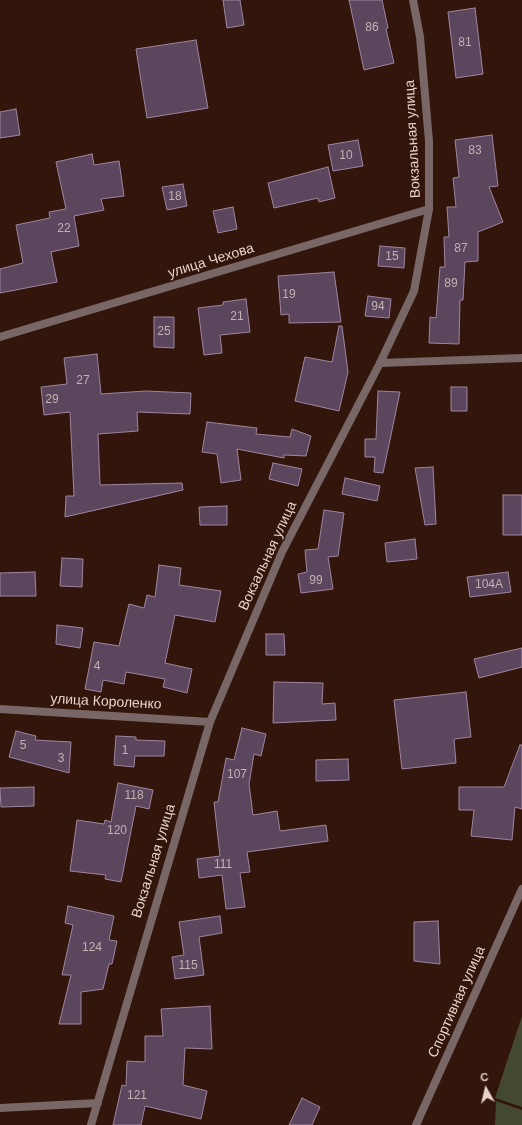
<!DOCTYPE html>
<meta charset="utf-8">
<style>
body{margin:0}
#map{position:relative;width:522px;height:1125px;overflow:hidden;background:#32160b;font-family:Helvetica,sans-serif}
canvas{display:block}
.north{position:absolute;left:466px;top:1069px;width:40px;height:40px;-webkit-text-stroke:3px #32160b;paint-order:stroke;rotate:352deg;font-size:11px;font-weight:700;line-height:16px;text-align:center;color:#e6d3cb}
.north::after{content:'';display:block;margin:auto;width:14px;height:18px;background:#e6d3cb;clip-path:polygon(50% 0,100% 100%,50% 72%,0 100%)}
</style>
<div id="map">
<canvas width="522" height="1125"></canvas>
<div class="north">С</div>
</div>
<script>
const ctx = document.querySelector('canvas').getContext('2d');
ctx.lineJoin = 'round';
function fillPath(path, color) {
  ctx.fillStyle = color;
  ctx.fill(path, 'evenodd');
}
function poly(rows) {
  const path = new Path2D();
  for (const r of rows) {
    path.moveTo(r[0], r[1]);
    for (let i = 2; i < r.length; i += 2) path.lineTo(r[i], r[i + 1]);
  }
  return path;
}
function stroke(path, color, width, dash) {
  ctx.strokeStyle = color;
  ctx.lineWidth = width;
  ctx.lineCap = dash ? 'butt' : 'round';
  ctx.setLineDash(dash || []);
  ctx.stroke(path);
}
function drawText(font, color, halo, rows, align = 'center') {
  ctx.font = font + ' Helvetica,sans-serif';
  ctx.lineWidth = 3.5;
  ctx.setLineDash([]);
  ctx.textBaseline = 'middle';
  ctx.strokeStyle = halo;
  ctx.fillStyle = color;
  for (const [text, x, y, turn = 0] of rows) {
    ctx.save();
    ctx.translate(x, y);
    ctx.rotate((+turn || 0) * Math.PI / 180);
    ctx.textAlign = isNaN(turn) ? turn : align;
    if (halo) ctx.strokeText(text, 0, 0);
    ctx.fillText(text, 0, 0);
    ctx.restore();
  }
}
const green = poly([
 [522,1016,522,1107,495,1098],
 [496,1101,522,1110,522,1125,495,1125]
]);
const building = poly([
 [223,0,240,0,244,25,227,28,223,0],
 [349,0,382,0,388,28,386,29,394,63,364,70,349,0],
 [475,8,483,74,456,78,448,12,475,8],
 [196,40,208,108,147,118,136,49,196,40],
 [16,109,20,135,0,138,0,112,16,109],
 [492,135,498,186,489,187,503,222,478,232,478,261,465,262,463,300,460,300,459,344,429,343,430,317,436,318,440,267,445,267,444,237,449,237,447,207,456,207,453,178,459,177,455,140,492,135],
 [358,140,363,166,333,171,328,145,358,140],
 [92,154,94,165,119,161,124,196,101,199,104,210,74,216,79,246,51,252,57,282,0,293,0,269,23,263,16,225,50,218,49,212,66,209,56,162,92,154],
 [328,167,335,198,319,202,318,198,274,208,268,183,328,167],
 [183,184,187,206,167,210,162,187,183,184],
 [233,207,237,229,218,233,213,211,233,207],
 [380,246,405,248,404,268,378,266,380,246],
 [334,272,341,322,289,323,289,314,281,315,278,276,334,272],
 [368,296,391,299,389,318,365,316,368,296],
 [246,299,250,332,220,335,222,353,204,355,198,308,223,305,223,302,246,299],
 [154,317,174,317,174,348,154,347,154,317],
 [339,326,342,326,348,372,339,411,295,401,305,357,332,362,339,326],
 [97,354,101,394,146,391,191,393,190,414,137,412,138,431,98,434,100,485,182,483,183,490,65,517,66,496,74,496,70,412,44,415,41,387,67,384,64,358,97,354],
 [451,387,467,387,467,411,451,411,451,387],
 [378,391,400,392,383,473,374,472,375,457,365,457,365,439,376,439,378,391],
 [207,422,257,428,256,434,290,437,292,429,311,436,306,456,284,455,284,458,237,449,241,480,221,483,217,454,202,452,207,422],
 [273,463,302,469,298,486,269,479,273,463],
 [433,467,436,524,425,525,415,468,433,467],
 [345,478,380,486,377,501,342,494,345,478],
 [503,495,522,495,522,535,503,535,503,495],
 [227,506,227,525,200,525,199,507,227,506],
 [324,510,344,513,338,556,328,557,333,589,301,593,298,574,307,572,305,550,318,549,324,510],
 [415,539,417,559,387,562,385,543,415,539],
 [62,558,83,559,82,587,60,586,62,558],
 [159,565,181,568,179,585,221,591,215,622,175,615,165,663,192,669,187,693,163,687,165,679,126,672,124,684,103,680,101,692,85,689,94,642,119,646,129,604,144,608,147,595,155,597,159,565],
 [35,572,36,596,0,596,0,573,35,572],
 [508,572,511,592,470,597,467,577,508,572],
 [57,625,83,628,80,648,56,644,57,625],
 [266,634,284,634,285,655,266,655,266,634],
 [522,648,522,667,479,678,474,659,522,648],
 [274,682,323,683,322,704,335,703,336,720,273,723,274,682],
 [466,692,471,737,454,739,456,763,402,769,394,700,466,692],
 [242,728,266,734,261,756,254,754,249,784,253,815,277,811,280,831,326,825,328,841,247,852,250,872,240,873,245,907,226,909,222,875,199,878,197,859,220,856,214,802,218,802,226,758,234,760,242,728],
 [16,731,36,736,35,740,71,742,69,773,9,757,16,731],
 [116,736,136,737,136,740,165,741,164,756,135,756,134,767,114,765,116,736],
 [520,745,522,745,522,809,515,807,512,840,471,836,474,810,459,810,459,787,504,787,520,745],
 [348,759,349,780,316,781,316,760,348,759],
 [118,783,153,790,149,809,136,806,121,882,105,879,106,875,70,871,77,820,104,824,105,820,111,822,118,783],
 [34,787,34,806,1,807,0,788,34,787],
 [68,906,114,916,109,940,117,941,112,964,109,964,103,989,81,992,81,1024,59,1024,71,975,62,975,73,925,65,923,68,906],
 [220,916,222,933,199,937,204,975,175,979,172,957,184,955,179,922,220,916],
 [438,921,440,964,414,961,414,922,438,921],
 [210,1006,212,1049,185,1048,183,1085,207,1091,201,1119,145,1106,141,1125,113,1125,122,1085,126,1086,127,1061,145,1062,145,1036,163,1036,161,1009,210,1006],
 [302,1098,320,1107,312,1125,289,1125,302,1098]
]);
const street = poly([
 [0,337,429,209],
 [380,363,522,358],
 [0,709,210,722],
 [0,1108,98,1103],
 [91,1125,210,722,282,552,380,363,414,291,429,209,429,141,420,37,413,0],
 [416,1125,522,889]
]);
const numberNames = [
 ["86",372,28],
 ["81",465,43],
 ["83",475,151],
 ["10",346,156],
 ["18",175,197],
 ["22",64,229],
 ["87",461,249],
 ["15",392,257],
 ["89",451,284],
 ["19",289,295],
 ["94",378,307],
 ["21",237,317],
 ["25",164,332],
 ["27",83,381],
 ["29",52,400],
 ["99",316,581],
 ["104А",489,585],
 ["4",97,667],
 ["5",23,746],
 ["1",125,751],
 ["3",61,759],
 ["107",237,775],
 ["118",134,796],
 ["120",117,831],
 ["111",223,865],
 ["124",92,948],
 ["115",188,966],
 ["121",137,1096]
];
const streetNames = [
 ["Вокзальная улица",413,139,-93],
 ["улица Чехова",211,261,-17],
 ["Вокзальная улица",268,556,-65],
 ["улица Короленко",106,702,3],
 ["Вокзальная улица",154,861,-73],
 ["Спортивная улица",457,1002,-66]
];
fillPath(green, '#454830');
fillPath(building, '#5c465e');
stroke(building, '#9f85a0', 1);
stroke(street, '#786766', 8);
drawText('12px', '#c4b0b0', null, numberNames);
drawText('14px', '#e6d3cb', '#32160b', streetNames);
</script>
